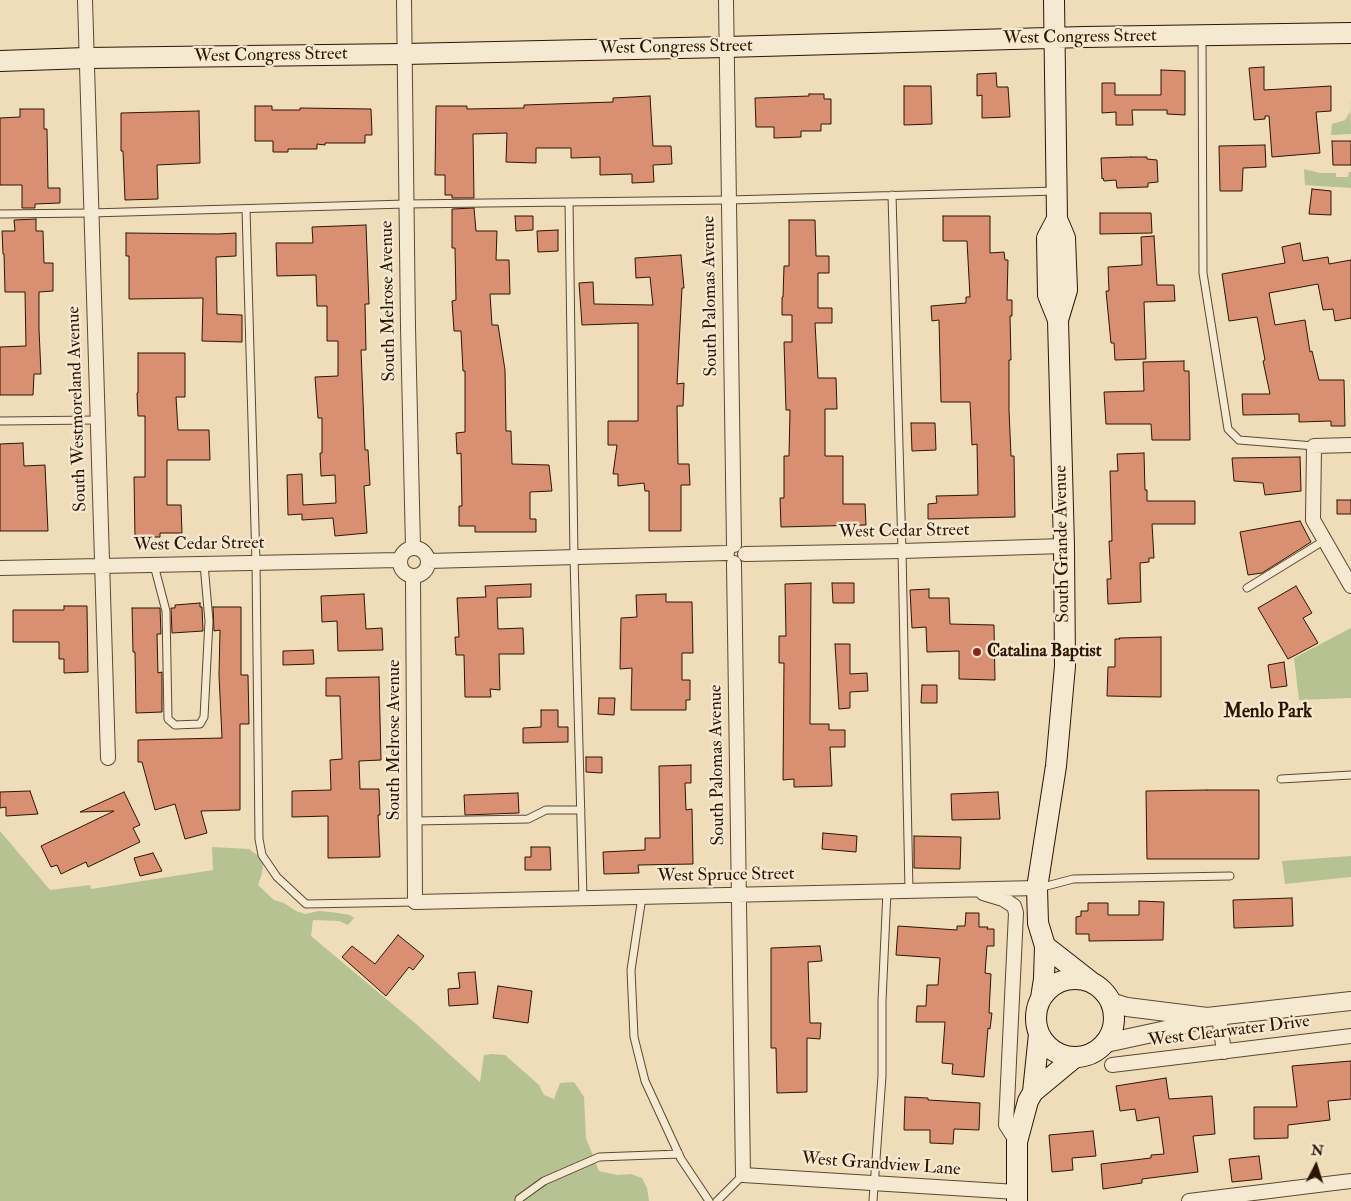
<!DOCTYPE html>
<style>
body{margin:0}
#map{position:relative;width:1351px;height:1201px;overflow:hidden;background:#efddba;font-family:"IM FELL Double Pica",serif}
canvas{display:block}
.north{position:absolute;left:1291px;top:1141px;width:50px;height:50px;-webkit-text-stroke:4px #f5e9d2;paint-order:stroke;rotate:5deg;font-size:14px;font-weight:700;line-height:20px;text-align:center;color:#2e1502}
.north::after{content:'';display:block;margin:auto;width:18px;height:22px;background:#2e1502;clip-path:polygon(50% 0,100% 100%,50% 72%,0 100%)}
</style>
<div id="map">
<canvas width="1351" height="1201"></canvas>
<div class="north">N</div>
</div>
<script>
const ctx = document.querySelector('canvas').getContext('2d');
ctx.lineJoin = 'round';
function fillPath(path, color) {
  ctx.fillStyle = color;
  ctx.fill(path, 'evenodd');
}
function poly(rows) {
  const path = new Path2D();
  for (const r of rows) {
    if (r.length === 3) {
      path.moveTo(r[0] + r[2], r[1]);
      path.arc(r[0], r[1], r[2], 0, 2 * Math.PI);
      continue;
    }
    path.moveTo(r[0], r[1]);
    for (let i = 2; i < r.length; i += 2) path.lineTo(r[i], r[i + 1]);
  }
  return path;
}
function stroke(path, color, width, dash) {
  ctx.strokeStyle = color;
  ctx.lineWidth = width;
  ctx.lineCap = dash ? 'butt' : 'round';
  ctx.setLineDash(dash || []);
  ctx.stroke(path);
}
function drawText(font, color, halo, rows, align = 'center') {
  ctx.font = font + ' "IM FELL Double Pica",serif';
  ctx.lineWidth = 4.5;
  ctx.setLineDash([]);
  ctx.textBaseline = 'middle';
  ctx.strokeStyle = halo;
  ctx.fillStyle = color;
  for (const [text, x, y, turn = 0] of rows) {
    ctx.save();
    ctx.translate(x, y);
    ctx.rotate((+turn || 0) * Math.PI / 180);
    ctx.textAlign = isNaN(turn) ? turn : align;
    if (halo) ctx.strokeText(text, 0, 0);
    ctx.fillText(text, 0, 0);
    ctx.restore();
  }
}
const green = poly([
 [1350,96,1351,134,1331,135,1332,124,1345,120,1350,112],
 [1304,169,1320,173,1336,173,1336,177,1348,177,1349,172,1351,172,1351,188,1305,185],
 [1351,628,1351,698,1299,700,1294,658],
 [0,831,50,890,90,885,91,889,213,870,212,847,249,849,261,858,263,864,262,873,258,885,274,900,284,903,296,911,305,914,319,911,331,912,350,915,354,918,348,925,339,921,313,920,311,936,415,1023,480,1082,484,1055,492,1054,505,1055,539,1085,544,1095,554,1099,560,1083,574,1082,584,1097,586,1138,599,1171,617,1175,631,1174,642,1178,647,1188,649,1201,0,1201],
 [1351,856,1351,877,1285,884,1282,861]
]);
const building = poly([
 [1264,67,1264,90,1331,86,1331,111,1316,112,1320,153,1272,157,1269,116,1265,116,1265,119,1254,120,1249,68,1264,67],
 [1161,70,1185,71,1185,115,1167,114,1167,110,1132,110,1133,125,1116,125,1116,112,1102,113,1102,83,1115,83,1115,95,1161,95,1161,70],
 [996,73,997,87,1008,87,1010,117,982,118,982,95,977,96,977,74,996,73],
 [904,86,931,86,932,124,904,125,904,86],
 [809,94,824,94,824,99,831,99,831,124,821,124,821,131,801,131,801,137,774,138,774,127,756,127,755,98,809,96,809,94],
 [650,96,653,146,671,146,672,164,653,165,654,182,632,183,632,174,600,175,600,157,571,158,571,148,536,148,536,163,506,162,507,133,473,134,474,198,452,198,452,195,445,195,445,175,435,175,436,106,467,106,467,109,524,108,524,105,613,102,613,98,650,96],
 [255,106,272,106,272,110,300,110,300,108,371,109,372,135,365,135,365,143,325,143,325,145,317,144,317,149,288,149,288,152,273,152,273,141,255,141,255,106],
 [20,109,44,109,44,129,47,129,48,188,60,188,60,203,35,204,35,208,22,208,22,185,0,185,0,118,20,117,20,109],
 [199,111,200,163,157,165,158,199,125,200,123,151,121,151,121,113,199,111],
 [1332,141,1351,141,1351,165,1333,165,1332,141],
 [1265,145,1266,167,1243,168,1242,191,1220,191,1219,146,1265,145],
 [1131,157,1147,157,1147,159,1157,160,1158,182,1148,183,1148,187,1117,188,1116,180,1104,181,1103,178,1102,179,1101,158,1131,157],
 [1312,189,1331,191,1331,215,1309,214,1312,189],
 [474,208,476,231,497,231,496,260,509,260,510,294,490,294,492,325,498,325,505,370,506,431,511,431,512,464,549,465,552,491,530,492,530,519,536,519,536,532,475,532,475,526,459,526,459,506,462,506,461,453,457,454,456,433,465,432,465,371,463,371,461,331,454,331,452,301,456,300,455,248,452,248,452,209,474,208],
 [1100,213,1151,213,1152,233,1100,234,1100,213],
 [515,216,533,216,533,230,516,231,515,216],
 [943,216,990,216,990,253,1004,252,1005,260,1008,260,1007,300,1012,300,1012,316,1010,316,1011,360,1009,360,1009,410,1011,456,1014,456,1015,517,928,519,928,504,937,503,936,496,978,495,977,444,972,445,970,402,941,402,939,320,932,321,931,306,966,303,966,297,970,297,967,241,943,241,943,216],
 [36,219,36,231,43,231,44,263,53,263,53,291,39,292,39,329,41,374,34,374,33,395,0,395,0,347,26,346,25,292,5,292,4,254,3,254,2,231,15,231,14,220,36,219],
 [789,220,815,220,816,256,829,256,829,273,818,273,818,308,832,308,832,323,815,323,818,378,836,378,837,409,825,409,825,456,843,456,843,504,865,504,866,525,781,527,780,498,784,498,784,456,789,456,790,410,786,410,784,342,792,342,792,315,782,315,782,297,783,297,784,266,789,266,789,220],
 [366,225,369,304,365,304,366,350,361,350,365,450,368,450,370,485,364,486,367,533,335,536,333,518,302,520,302,514,288,515,287,475,302,474,303,505,336,503,335,475,321,476,320,453,322,453,322,418,318,418,315,377,338,376,338,341,327,341,327,306,317,306,316,275,277,276,276,243,313,243,312,227,366,225],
 [558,230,558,251,538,252,537,231,558,230],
 [126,233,218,234,236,233,236,256,216,257,217,314,242,315,242,342,202,341,203,298,129,299,129,256,126,256,126,233],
 [1154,236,1157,285,1174,285,1175,301,1144,302,1146,359,1115,360,1114,343,1111,343,1106,291,1109,291,1108,267,1142,265,1141,237,1154,236],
 [1300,243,1303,261,1328,257,1329,264,1351,260,1351,318,1335,321,1333,309,1323,310,1318,284,1269,293,1275,325,1305,320,1310,352,1312,351,1319,380,1344,380,1345,426,1331,426,1331,421,1299,422,1299,414,1243,415,1242,394,1270,394,1263,361,1265,360,1257,317,1229,321,1222,274,1285,263,1282,247,1300,243],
 [681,255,684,288,682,288,677,384,684,383,683,406,677,406,678,464,689,464,690,485,681,485,681,531,649,531,649,491,645,491,644,483,618,486,618,474,613,474,617,445,608,445,608,421,638,421,638,323,582,325,579,283,593,282,594,304,653,305,650,277,636,278,635,258,681,255],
 [138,353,185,353,185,397,176,397,178,430,209,430,210,460,167,460,167,505,181,505,182,533,160,533,160,537,135,537,134,477,145,477,145,416,138,416,137,393,138,393,138,353],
 [1184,361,1184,371,1189,371,1190,440,1152,440,1151,424,1106,424,1104,392,1144,391,1143,362,1184,361],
 [911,423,935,423,936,450,912,451,911,423],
 [23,443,24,466,45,465,48,531,0,531,0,444,23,443],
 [1144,453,1145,490,1147,490,1147,501,1195,501,1195,524,1152,524,1154,558,1149,558,1149,562,1140,563,1141,602,1108,604,1107,579,1111,579,1109,541,1112,541,1110,471,1118,471,1117,454,1144,453],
 [1300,457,1301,491,1265,495,1263,483,1234,481,1232,458,1300,457],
 [1337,500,1351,500,1351,514,1337,514,1337,500],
 [1300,521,1311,542,1262,573,1248,575,1240,532,1300,521],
 [811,583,810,724,829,724,829,730,845,730,845,747,830,747,832,786,794,787,794,779,783,780,784,663,779,663,779,636,786,636,785,584,811,583],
 [832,583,854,583,854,603,833,603,832,583],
 [531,584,531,597,497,598,498,629,523,628,524,654,499,654,500,690,490,689,491,697,465,697,464,655,456,655,455,637,459,637,457,598,486,597,485,586,531,584],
 [1296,586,1312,613,1303,618,1318,643,1288,659,1258,608,1296,586],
 [929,589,929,598,949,598,950,624,994,625,995,680,959,679,959,651,927,652,926,627,912,628,910,590,929,589],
 [364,594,366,629,382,628,383,650,338,651,337,621,322,622,321,596,364,594],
 [666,594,666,602,692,602,693,653,682,653,682,680,690,680,690,700,686,700,686,710,631,710,632,668,620,669,621,618,637,617,636,595,666,594],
 [200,603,200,607,202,607,203,631,172,633,171,608,175,608,175,605,200,603],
 [64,606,87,606,88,672,64,673,64,659,59,659,59,642,13,642,13,610,64,610,64,606],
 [213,607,241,607,241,675,248,675,249,724,240,724,240,810,201,811,207,833,185,839,175,804,155,810,142,762,138,762,138,740,222,738,219,675,220,630,214,631,213,607],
 [132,608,160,608,161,634,157,634,158,673,162,672,162,712,136,713,135,652,133,652,132,608],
 [1161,637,1161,697,1107,696,1108,667,1115,667,1115,639,1120,639,1119,638,1161,637],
 [835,644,850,644,850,674,867,673,868,691,850,692,850,708,839,709,835,644],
 [313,650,314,664,283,665,283,651,313,650],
 [1284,662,1287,686,1271,688,1268,665,1284,662],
 [379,677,381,760,359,761,360,789,379,789,380,815,378,815,380,857,328,858,328,816,292,817,292,791,331,790,330,760,342,759,340,696,326,696,326,678,379,677],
 [922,685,937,685,937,703,921,703,922,685],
 [599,698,615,698,614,715,598,714,599,698],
 [541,710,558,710,558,727,568,727,568,742,523,743,523,728,541,727,541,710],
 [586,757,602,757,602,773,586,772,586,757],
 [691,765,691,783,685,783,686,810,692,809,693,864,638,865,639,873,604,874,603,852,645,850,645,838,660,838,659,766,691,765],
 [1207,790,1259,790,1259,859,1147,859,1146,791,1207,790],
 [30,791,38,814,6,816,6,807,0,808,0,792,30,791],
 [124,792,140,825,133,828,140,842,88,867,86,862,61,874,57,865,51,867,41,846,114,811,80,812,124,792],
 [998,792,1000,819,952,820,951,794,998,792],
 [518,793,519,813,465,815,464,795,518,793],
 [823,833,857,836,856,852,822,849,823,833],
 [914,836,961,837,960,869,914,868,914,836],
 [531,847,550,847,551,870,525,870,525,857,531,857,531,847],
 [153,853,162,871,140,876,134,858,153,853],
 [1292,898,1293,926,1234,928,1233,900,1292,898],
 [1139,901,1164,902,1163,940,1089,941,1089,934,1076,934,1076,917,1081,916,1081,911,1088,911,1088,903,1108,903,1108,915,1139,915,1139,901],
 [966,913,979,913,979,927,988,927,987,929,994,929,994,946,987,946,985,973,991,974,989,1013,992,1013,990,1029,988,1028,984,1077,952,1074,953,1064,942,1063,945,1022,916,1022,917,1006,926,1006,927,985,938,985,940,958,896,955,898,926,957,930,957,926,965,926,966,913],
 [398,935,424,956,413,970,409,967,386,996,342,957,352,946,375,964,398,935],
 [820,946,822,961,808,962,810,1023,821,1023,820,1039,807,1038,807,1092,777,1093,776,1048,771,1048,771,948,820,946],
 [475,972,478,1004,449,1006,448,989,460,988,458,973,475,972],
 [498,986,532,991,528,1023,493,1018,498,986],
 [1351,1061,1351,1099,1328,1101,1330,1120,1288,1125,1288,1138,1254,1139,1254,1107,1297,1107,1292,1066,1351,1061],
 [1166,1078,1169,1099,1212,1096,1215,1134,1193,1136,1198,1172,1142,1179,1142,1183,1103,1189,1101,1164,1151,1158,1151,1155,1164,1154,1159,1117,1137,1121,1135,1109,1120,1111,1116,1086,1166,1078],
 [905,1097,928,1098,928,1100,980,1103,979,1130,954,1129,953,1144,930,1143,930,1130,904,1130,905,1097],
 [1093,1131,1096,1156,1072,1158,1073,1170,1052,1172,1049,1135,1093,1131],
 [1259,1156,1262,1179,1232,1182,1229,1159,1259,1156]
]);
const service = poly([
 [1202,36,1203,273,1228,429,1239,440,1314,446],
 [892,195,902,551,909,890],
 [569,202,574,557,583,898],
 [246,209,256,563,259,839,262,855,277,877,306,904,415,902],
 [0,214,91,213,406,204,729,200,1056,191],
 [0,421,97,420],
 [154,565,166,611,168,719,175,725,200,724,204,717,209,621,204,564],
 [1247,588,1325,540],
 [1281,779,1351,775],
 [414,821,528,819,546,810,581,810],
 [1039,888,1073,879,1230,876],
 [642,897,631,970,634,1037,645,1081,681,1159,709,1201],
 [519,1201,519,1199,544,1181,599,1157,679,1154],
 [717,1201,743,1175],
 [873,1201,882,1076,882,1001,887,891]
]);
const minor = poly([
 [85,0,108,758],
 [404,0,408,327,413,548],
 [726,0,734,545],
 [1351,445,1314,446,1313,520,1351,586],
 [414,562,14],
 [745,554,902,551,1064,546],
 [428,561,727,553],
 [734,563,743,1175,1017,1192],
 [0,568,400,560],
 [413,577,415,902,1037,888],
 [983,893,1003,899,1014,906,1016,913,1006,1125,1017,1142],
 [1219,1016,1224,1052],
 [1112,1065,1351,1036],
 [1189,1201,1351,1181]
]);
const tertiary = poly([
 [1111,1002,1127,1007,1207,1017,1351,1001],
 [1106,1043,1166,1030,1202,1019]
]);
const secondary = poly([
 [1054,0,1057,219,1065,238,1067,290,1058,320],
 [0,61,86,58,404,54,726,47,1084,37,1351,33],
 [1045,946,1091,982],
 [1075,1018,39],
 [1041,998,1044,979,1045,946,1038,923,1037,888,1056,766,1065,666,1064,546,1058,320,1048,295,1047,238,1057,219],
 [1033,1092,1074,1058],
 [1017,1201,1017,1142,1028,1101,1033,1092,1039,1034]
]);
const markers = [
 [977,652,5,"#8f2418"]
];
const streetNames = [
 ["West Congress Street",1080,38,-1],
 ["West Congress Street",676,48,-1],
 ["West Congress Street",271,56,-1],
 ["South Palomas Avenue",711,296,-91],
 ["South Melrose Avenue",389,301,-91],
 ["South Westmoreland Avenue",78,409,-92],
 ["West Cedar Street",904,532,-1],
 ["South Grande Avenue",1063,544,-91],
 ["West Cedar Street",199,545,-1],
 ["South Melrose Avenue",395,740,-90],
 ["South Palomas Avenue",718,765,-91],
 ["West Spruce Street",726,876,-1],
 ["West Clearwater Drive",1229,1032,-7],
 ["West Grandview Lane",881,1165,4]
];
const poiNames = [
 ["Catalina Baptist",987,652]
];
const neighbourhoodNames = [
 ["Menlo Park",1268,713]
];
fillPath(green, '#b6c291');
fillPath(building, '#d98f72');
stroke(building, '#2e1502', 1);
stroke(service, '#5e4730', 9);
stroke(minor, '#5e4730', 16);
stroke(tertiary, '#5e4730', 20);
stroke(secondary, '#2e1502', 22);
stroke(service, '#f5e9d2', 7);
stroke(minor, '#f5e9d2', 14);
stroke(tertiary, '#f5e9d2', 18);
stroke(secondary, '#f5e9d2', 20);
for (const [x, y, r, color] of markers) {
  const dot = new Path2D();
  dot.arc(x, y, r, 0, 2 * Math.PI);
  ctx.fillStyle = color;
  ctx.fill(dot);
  stroke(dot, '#f5e9d2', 2);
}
drawText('18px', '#2e1502', '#f5e9d2', streetNames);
drawText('bold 18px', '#2e1502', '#f5e9d2', poiNames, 'left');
drawText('bold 19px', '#2e1502', '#f5e9d2', neighbourhoodNames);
</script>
